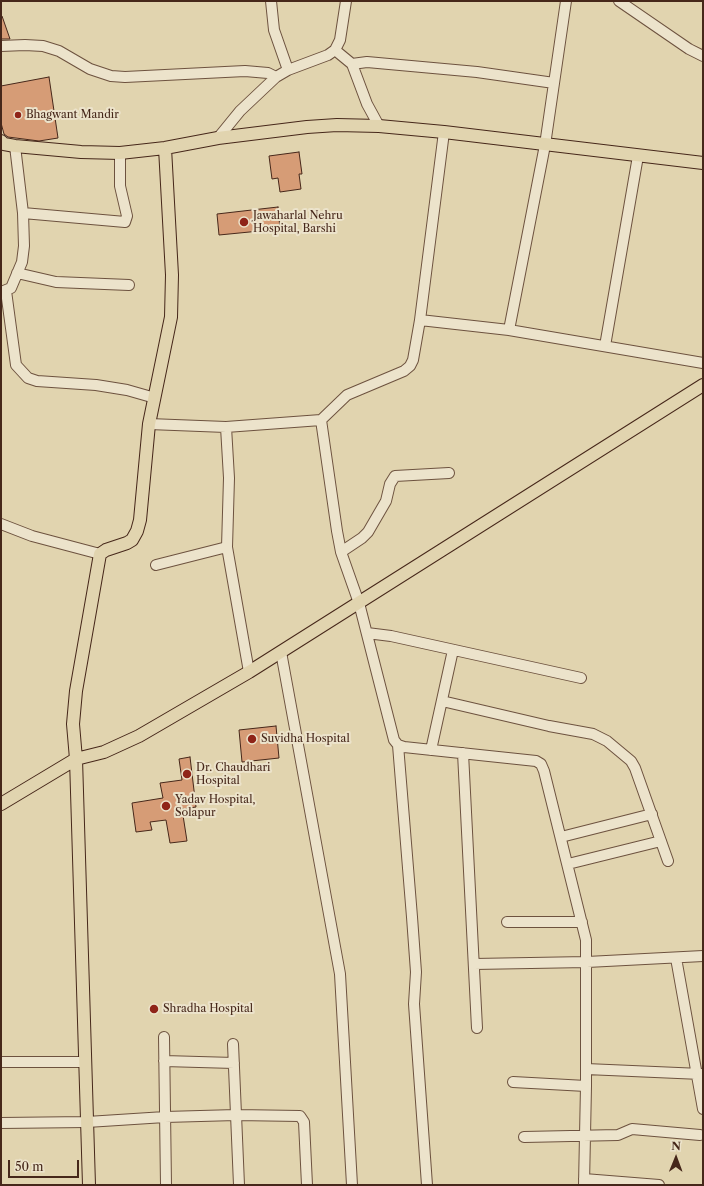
<!DOCTYPE html>
<style>
body{margin:0}
#map{position:relative;width:704px;height:1186px;overflow:hidden;background:#e1d4af;font-family:"Libre Caslon Text",serif}
canvas{display:block}
.frame{position:absolute;inset:0;border:2px solid #46271a;pointer-events:none}
.north{position:absolute;left:656px;top:1138px;width:40px;height:40px;-webkit-text-stroke:3px #ece3cb;paint-order:stroke;rotate:1deg;font-size:11px;font-weight:700;line-height:16px;text-align:center;color:#46271a}
.north::after{content:'';display:block;margin:auto;width:14px;height:18px;background:#46271a;clip-path:polygon(50% 0,100% 100%,50% 72%,0 100%)}
.scale{position:absolute;left:8px;top:1160px;width:71px;height:18px;box-sizing:border-box;border:2px solid #46271a;border-top:0;padding-left:5px;font-size:12px;line-height:14px;white-space:nowrap;color:#46271a;-webkit-text-stroke:3px #ece3cb;paint-order:stroke}
</style>
<div id="map">
<canvas width="704" height="1186"></canvas>
<div class="frame"></div>
<div class="north">N</div>
<div class="scale">50 m</div>
</div>
<script>
const ctx = document.querySelector('canvas').getContext('2d');
ctx.lineJoin = 'round';
function fillPath(path, color) {
  ctx.fillStyle = color;
  ctx.fill(path, 'evenodd');
}
function poly(rows) {
  const path = new Path2D();
  for (const r of rows) {
    path.moveTo(r[0], r[1]);
    for (let i = 2; i < r.length; i += 2) path.lineTo(r[i], r[i + 1]);
  }
  return path;
}
function stroke(path, color, width, dash) {
  ctx.strokeStyle = color;
  ctx.lineWidth = width;
  ctx.lineCap = dash ? 'butt' : 'round';
  ctx.setLineDash(dash || []);
  ctx.stroke(path);
}
function drawText(font, color, halo, rows, align = 'center') {
  ctx.font = font + ' "Libre Caslon Text",serif';
  ctx.lineWidth = 4;
  ctx.setLineDash([]);
  ctx.textBaseline = 'middle';
  ctx.strokeStyle = halo;
  ctx.fillStyle = color;
  for (const [text, x, y, turn = 0] of rows) {
    ctx.save();
    ctx.translate(x, y);
    ctx.rotate((+turn || 0) * Math.PI / 180);
    ctx.textAlign = isNaN(turn) ? turn : align;
    if (halo) ctx.strokeText(text, 0, 0);
    ctx.fillText(text, 0, 0);
    ctx.restore();
  }
}
const building = poly([
 [1,16,2,16,10,39,1,39,1,16],
 [49,77,58,138,39,141,8,137,4,134,1,123,1,86,49,77],
 [299,152,302,174,299,174,301,189,280,192,278,178,272,179,269,156,299,152],
 [278,207,280,229,219,235,217,214,278,207],
 [276,726,279,758,242,762,239,730,276,726],
 [190,757,196,807,182,809,187,841,170,843,166,820,150,822,152,830,136,832,132,803,163,798,160,783,182,780,179,759,190,757]
]);
const minor = poly([
 [271,1,274,30,288,70],
 [566,1,545,145,509,330,703,363],
 [619,1,689,49,703,56],
 [1,46,25,45,43,46,59,51,90,69,111,76,125,77,245,71,268,73,276,77],
 [335,50,352,64,367,104,379,126],
 [352,64,367,62,477,72,554,83],
 [444,132,420,320,509,330],
 [218,138,240,111,276,77,288,70,328,55,335,50,340,40,346,1],
 [23,213,125,222,127,216,120,186,120,153],
 [17,273,56,282,129,285],
 [6,291,16,365,28,378,37,381,96,385,127,390,155,398],
 [1,292,11,288,22,262,24,246,23,213,15,146],
 [605,346,638,156],
 [321,420,337,531,341,552,359,603,394,740,398,745,404,747,536,761,541,764,544,771,586,940,586,1086,584,1185],
 [149,424,226,427,321,420,347,395,404,371,410,366,413,360,420,320],
 [226,427,229,478,227,547,249,672],
 [1,524,32,536,100,554],
 [341,552,362,538,368,532,386,501,390,484,395,476,449,473],
 [156,565,227,547],
 [367,633,391,636,581,678],
 [281,652,340,974,352,1185],
 [442,701,549,726,593,734,607,741,631,761,635,768,668,861],
 [398,745,412,917,416,972,414,1004,427,1185],
 [431,750,453,650],
 [463,753,477,1028],
 [561,837,652,814],
 [568,864,661,841],
 [507,922,582,922],
 [676,958,703,1109],
 [474,964,587,962,703,956],
 [164,1037,166,1185],
 [233,1044,239,1185],
 [164,1061,234,1063],
 [1,1062,85,1062],
 [586,1069,701,1074],
 [513,1082,586,1086],
 [1,1123,87,1122,165,1117,236,1115,300,1116,304,1122,307,1185],
 [524,1137,618,1135,632,1129,700,1135],
 [584,1179,659,1185]
]);
const major = poly([
 [1,141,4,144,15,146,81,152,120,153,165,148,218,138,307,127,337,125,379,126,444,132,703,163],
 [1,804,76,759,104,752,139,736,249,672,703,385],
 [89,1185,76,759,73,724,76,691,100,554,106,550,127,543,132,540,137,531,140,520,149,424,171,317,172,275,165,148]
]);
const markers = [
 [18,115,4,"#8f2418"],
 [244,222,5,"#8f2418"],
 [252,739,5,"#8f2418"],
 [187,774,5,"#8f2418"],
 [166,806,5,"#8f2418"],
 [154,1009,5,"#8f2418"]
];
const poiNames = [
 ["Bhagwant Mandir",26,115],
 ["Jawaharlal Nehru",253,216],
 ["Hospital, Barshi",253,229],
 ["Suvidha Hospital",261,739],
 ["Dr. Chaudhari",196,768],
 ["Hospital",196,781],
 ["Yadav Hospital,",175,800],
 ["Solapur",175,813],
 ["Shradha Hospital",163,1009]
];
fillPath(building, '#d69c76');
stroke(building, '#46271a', 1);
stroke(minor, '#6d523f', 12);
stroke(major, '#46271a', 14);
stroke(minor, '#ece3cb', 10);
stroke(major, '#e1d4af', 12);
for (const [x, y, r, color] of markers) {
  const dot = new Path2D();
  dot.arc(x, y, r, 0, 2 * Math.PI);
  ctx.fillStyle = color;
  ctx.fill(dot);
  stroke(dot, '#ece3cb', 1.5);
}
drawText('11px', '#46271a', '#ece3cb', poiNames, 'left');
</script>
